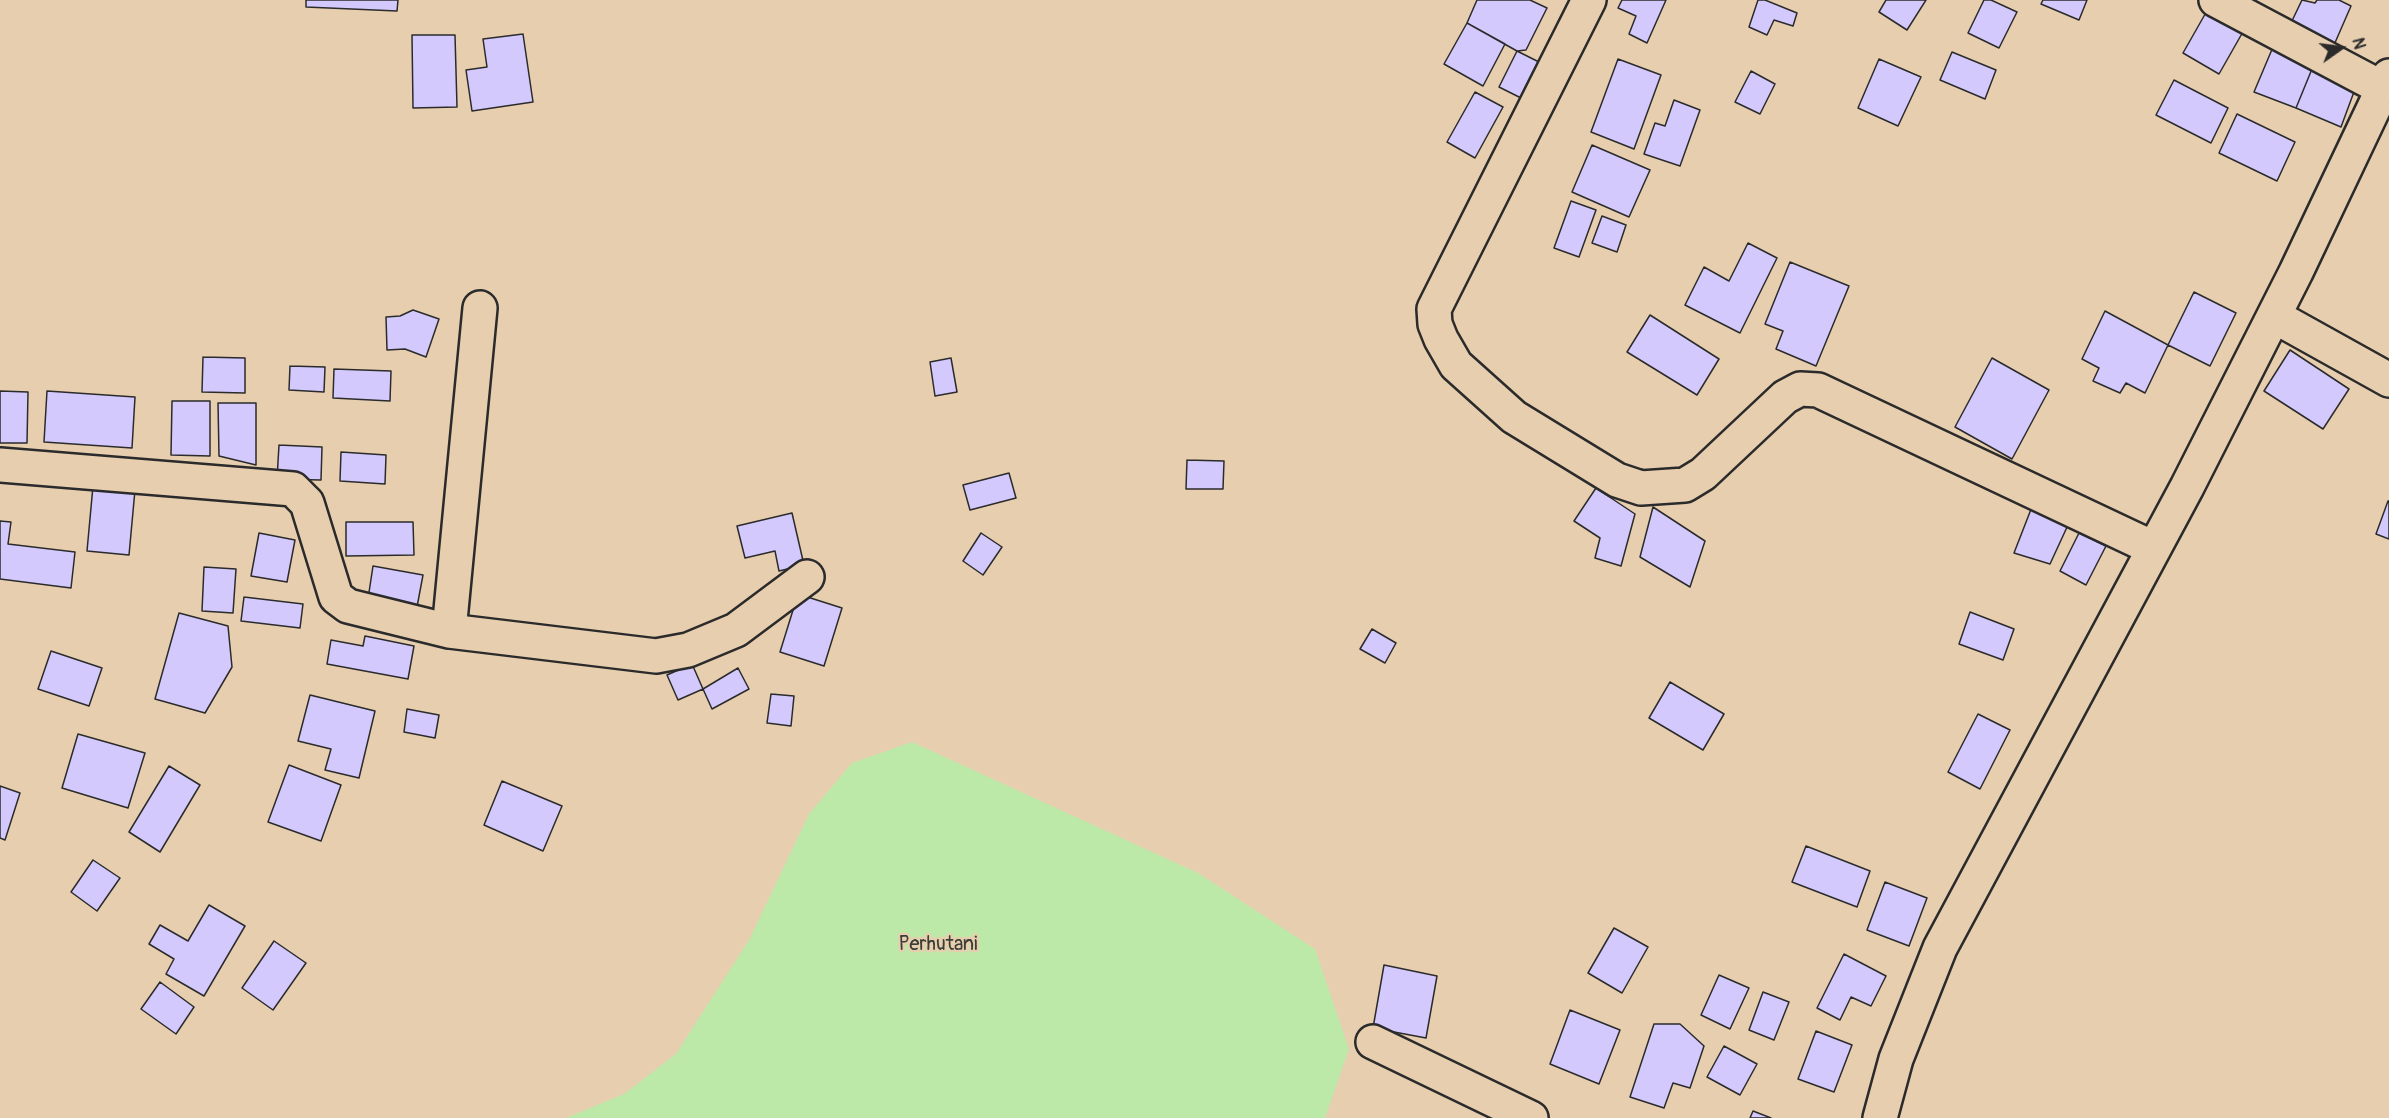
<!DOCTYPE html>
<style>
body{margin:0}
#map{position:relative;width:2389px;height:1118px;overflow:hidden;background:#e7ceaf;font-family:Pangolin,sans-serif}
canvas{display:block}
.north{position:absolute;left:2311px;top:18px;width:60px;height:60px;-webkit-text-stroke:4px #e7ceaf;paint-order:stroke;rotate:76deg;font-size:16px;font-weight:700;line-height:24px;text-align:center;color:#2b2b2b}
.north::after{content:'';display:block;margin:auto;width:21px;height:27px;background:#2b2b2b;clip-path:polygon(50% 0,100% 100%,50% 72%,0 100%)}
</style>
<div id="map">
<canvas width="2389" height="1118"></canvas>
<div class="north">N</div>
</div>
<script>
const ctx = document.querySelector('canvas').getContext('2d');
ctx.lineJoin = 'round';
function fillPath(path, color) {
  ctx.fillStyle = color;
  ctx.fill(path, 'evenodd');
}
function poly(rows) {
  const path = new Path2D();
  for (const r of rows) {
    path.moveTo(r[0], r[1]);
    for (let i = 2; i < r.length; i += 2) path.lineTo(r[i], r[i + 1]);
  }
  return path;
}
function stroke(path, color, width, dash) {
  ctx.strokeStyle = color;
  ctx.lineWidth = width;
  ctx.lineCap = dash ? 'butt' : 'round';
  ctx.setLineDash(dash || []);
  ctx.stroke(path);
}
function drawText(font, color, halo, rows, align = 'center') {
  ctx.font = font + ' Pangolin,sans-serif';
  ctx.lineWidth = 4.5;
  ctx.setLineDash([]);
  ctx.textBaseline = 'middle';
  ctx.strokeStyle = halo;
  ctx.fillStyle = color;
  for (const [text, x, y, turn = 0] of rows) {
    ctx.save();
    ctx.translate(x, y);
    ctx.rotate((+turn || 0) * Math.PI / 180);
    ctx.textAlign = isNaN(turn) ? turn : align;
    if (halo) ctx.strokeText(text, 0, 0);
    ctx.fillText(text, 0, 0);
    ctx.restore();
  }
}
const green = poly([
 [912,742,1198,873,1315,949,1349,1049,1325,1118,566,1118,624,1094,676,1054,749,940,809,814,852,763]
]);
const building = poly([
 [306,0,398,0,397,11,306,7,306,0],
 [1477,0,1530,0,1547,8,1526,50,1517,51,1467,23,1477,0],
 [1622,0,1666,0,1647,43,1629,34,1636,16,1618,8,1622,0],
 [1758,0,1765,0,1797,13,1793,26,1774,20,1767,35,1749,27,1758,0],
 [1886,0,1926,0,1907,30,1879,12,1886,0],
 [1984,0,1991,0,2017,12,1999,48,1968,33,1984,0],
 [2043,0,2087,0,2079,20,2041,4,2043,0],
 [2302,0,2315,3,2317,0,2339,0,2351,6,2334,45,2290,25,2302,0],
 [2208,9,2244,30,2219,74,2183,53,2208,9],
 [1467,23,1505,44,1483,86,1444,64,1467,23],
 [523,34,533,102,472,111,466,70,487,67,483,39,523,34],
 [412,35,455,35,457,107,413,108,412,35],
 [2273,47,2314,64,2296,108,2254,92,2273,47],
 [1517,51,1539,62,1521,98,1499,87,1517,51],
 [1952,52,1996,70,1985,99,1940,80,1952,52],
 [1618,59,1661,75,1634,149,1591,132,1618,59],
 [1879,59,1921,77,1898,126,1858,108,1879,59],
 [2314,64,2358,81,2341,127,2296,108,2314,64],
 [1751,71,1775,84,1760,114,1735,102,1751,71],
 [2174,80,2228,108,2211,143,2156,115,2174,80],
 [1475,92,1503,107,1475,158,1447,142,1475,92],
 [1674,100,1700,110,1680,166,1644,154,1655,123,1665,126,1674,100],
 [2237,114,2295,142,2277,181,2219,153,2237,114],
 [1592,145,1650,170,1629,217,1572,192,1592,145],
 [1571,201,1596,210,1579,257,1554,248,1571,201],
 [1602,216,1626,225,1617,252,1592,243,1602,216],
 [1748,243,1777,258,1740,333,1685,305,1704,267,1729,281,1748,243],
 [1790,262,1849,286,1816,366,1776,349,1783,331,1765,324,1790,262],
 [2194,292,2236,313,2210,366,2168,345,2194,292],
 [413,310,439,319,426,357,405,349,387,350,386,317,400,316,413,310],
 [2105,311,2168,345,2145,393,2126,383,2120,393,2093,381,2099,368,2082,359,2105,311],
 [1650,315,1719,359,1697,395,1627,352,1650,315],
 [2290,350,2349,389,2323,429,2264,391,2290,350],
 [203,357,245,358,245,393,202,392,203,357],
 [951,358,957,392,935,396,930,362,951,358],
 [1992,358,2049,390,2012,459,1955,427,1992,358],
 [290,366,325,367,324,392,289,390,290,366],
 [334,369,391,371,390,401,333,398,334,369],
 [0,391,28,392,27,443,0,443,0,391],
 [47,391,135,397,132,448,44,442,47,391],
 [172,401,210,401,210,456,171,455,172,401],
 [218,403,256,403,256,465,219,456,218,403],
 [279,445,322,447,321,480,277,479,279,445],
 [341,452,386,455,385,484,340,481,341,452],
 [1187,460,1224,461,1223,489,1186,489,1187,460],
 [1009,473,1016,498,970,510,963,485,1009,473],
 [93,486,135,490,129,555,87,551,93,486],
 [1596,488,1635,514,1621,566,1595,558,1600,538,1574,521,1596,488],
 [2035,499,2074,512,2050,564,2014,553,2035,499],
 [2388,501,2389,501,2389,539,2376,534,2388,501],
 [1653,507,1705,541,1690,587,1640,557,1653,507],
 [792,513,804,565,779,571,775,551,745,558,737,526,792,513],
 [0,521,11,522,8,544,75,552,71,588,0,579,0,521],
 [346,522,413,522,414,555,346,556,346,522],
 [259,533,295,540,287,582,251,576,259,533],
 [981,533,1002,547,983,575,963,561,981,533],
 [2079,533,2106,546,2086,585,2060,571,2079,533],
 [373,566,423,575,417,607,368,599,373,566],
 [204,567,236,569,233,613,202,611,204,567],
 [798,594,842,608,824,666,780,652,798,594],
 [244,597,303,604,300,628,241,621,244,597],
 [1970,612,2014,629,2003,660,1959,644,1970,612],
 [179,613,228,626,232,667,205,713,155,699,179,613],
 [1372,629,1396,643,1385,663,1360,649,1372,629],
 [365,636,414,646,408,679,327,664,331,640,363,646,365,636],
 [51,651,102,668,89,706,38,689,51,651],
 [692,664,703,689,678,700,667,675,692,664],
 [738,668,749,689,712,709,703,689,738,668],
 [1670,682,1724,714,1703,750,1649,718,1670,682],
 [771,694,794,696,791,726,767,723,771,694],
 [310,695,375,711,359,778,325,770,331,749,298,741,310,695],
 [407,709,439,715,435,738,404,732,407,709],
 [1978,714,2010,730,1980,789,1948,772,1978,714],
 [78,734,145,753,128,808,62,788,78,734],
 [289,765,341,785,321,841,268,822,289,765],
 [169,766,200,785,160,852,129,832,169,766],
 [502,781,562,806,543,851,484,825,502,781],
 [0,786,20,793,5,840,0,838,0,786],
 [1806,846,1870,871,1857,907,1792,882,1806,846],
 [93,860,120,878,97,911,71,892,93,860],
 [1885,882,1927,898,1909,946,1867,930,1885,882],
 [209,905,245,926,204,996,166,974,174,959,149,944,160,925,188,941,209,905],
 [1614,928,1648,947,1622,993,1588,973,1614,928],
 [274,941,306,963,273,1010,242,988,274,941],
 [1844,954,1886,976,1871,1006,1851,997,1840,1020,1817,1008,1844,954],
 [1384,965,1437,976,1426,1038,1373,1028,1384,965],
 [1719,975,1749,988,1730,1029,1701,1015,1719,975],
 [160,982,194,1007,176,1034,141,1009,160,982],
 [1763,992,1789,1002,1774,1040,1749,1030,1763,992],
 [1570,1010,1620,1030,1599,1084,1550,1064,1570,1010],
 [1654,1024,1680,1024,1704,1046,1690,1088,1673,1083,1664,1108,1630,1097,1654,1024],
 [1816,1031,1852,1045,1834,1092,1798,1079,1816,1031],
 [1724,1046,1757,1064,1740,1095,1707,1077,1724,1046],
 [1753,1111,1771,1118,1750,1118,1753,1111]
]);
const minor = poly([
 [1589,0,1434,309,1435,324,1441,339,1456,365,1514,417,1617,480,1641,488,1685,485,1703,474,1785,397,1800,389,1818,390,2153,548],
 [2216,0,2382,88],
 [2274,316,2389,380],
 [0,465,293,489,307,503,336,597,348,606,449,631,656,656,688,650,736,630,807,577],
 [449,631,480,308],
 [1373,1042,1531,1118],
 [1880,1118,1896,1059,1940,948,2187,487,2296,272,2389,76]
]);
const parkNames = [
 ["Perhutani",938,945]
];
fillPath(green, '#bce9a7');
fillPath(building, '#d4c9fc');
stroke(building, '#2b2b2b', 1.5);
stroke(minor, '#2b2b2b', 38);
stroke(minor, '#e7ceaf', 33);
drawText('20px', '#3a3e37', '#e7ceaf', parkNames);
</script>
